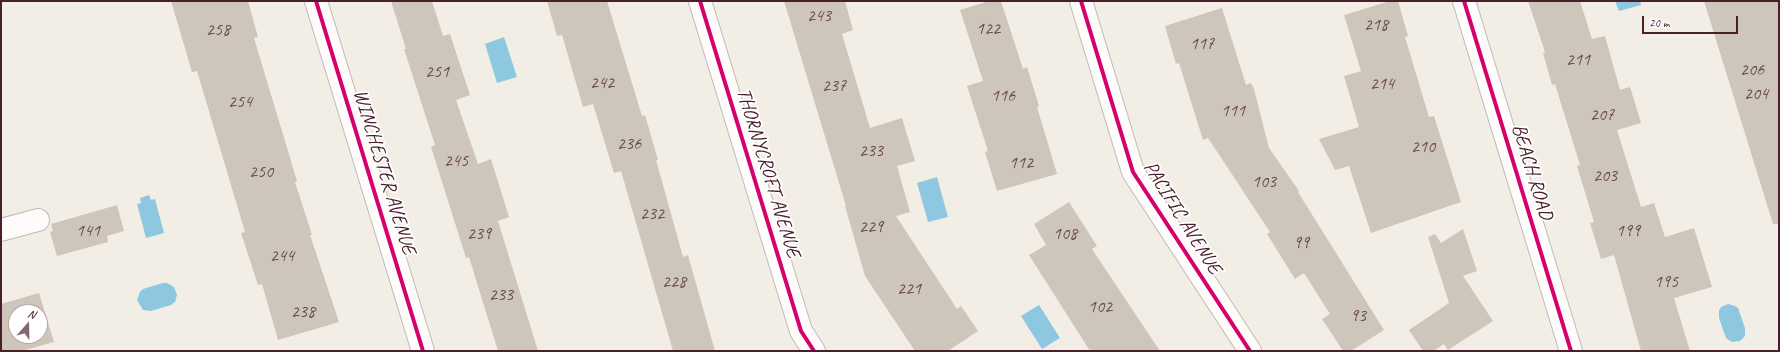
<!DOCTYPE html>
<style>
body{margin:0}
#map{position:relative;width:1780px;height:352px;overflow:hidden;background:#f2eee5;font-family:Caveat,sans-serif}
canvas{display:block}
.frame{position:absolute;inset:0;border:2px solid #4a1f2b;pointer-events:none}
.north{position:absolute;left:8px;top:304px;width:40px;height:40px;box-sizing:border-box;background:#fff;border:1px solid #b7a5aa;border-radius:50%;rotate:20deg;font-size:11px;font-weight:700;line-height:16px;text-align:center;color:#4a1f2b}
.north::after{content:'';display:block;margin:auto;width:14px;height:18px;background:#85676c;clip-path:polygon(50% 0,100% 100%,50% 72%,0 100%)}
.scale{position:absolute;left:1642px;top:16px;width:96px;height:18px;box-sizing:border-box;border:2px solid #4a1f2b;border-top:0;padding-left:5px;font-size:12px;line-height:14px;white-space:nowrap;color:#4a1f2b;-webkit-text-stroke:3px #fff;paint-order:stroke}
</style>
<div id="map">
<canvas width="1780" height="352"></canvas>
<div class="frame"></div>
<div class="north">N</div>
<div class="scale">20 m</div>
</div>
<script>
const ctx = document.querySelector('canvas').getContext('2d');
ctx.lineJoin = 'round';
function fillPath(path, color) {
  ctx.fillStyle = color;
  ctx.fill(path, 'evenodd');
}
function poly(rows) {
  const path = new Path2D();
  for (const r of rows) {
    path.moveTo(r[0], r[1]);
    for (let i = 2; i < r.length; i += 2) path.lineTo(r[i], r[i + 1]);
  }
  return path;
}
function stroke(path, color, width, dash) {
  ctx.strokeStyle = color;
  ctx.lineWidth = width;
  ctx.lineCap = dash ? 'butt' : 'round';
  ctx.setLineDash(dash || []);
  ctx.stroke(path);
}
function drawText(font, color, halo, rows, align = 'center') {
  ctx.font = font + ' Caveat,sans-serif';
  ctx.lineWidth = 3.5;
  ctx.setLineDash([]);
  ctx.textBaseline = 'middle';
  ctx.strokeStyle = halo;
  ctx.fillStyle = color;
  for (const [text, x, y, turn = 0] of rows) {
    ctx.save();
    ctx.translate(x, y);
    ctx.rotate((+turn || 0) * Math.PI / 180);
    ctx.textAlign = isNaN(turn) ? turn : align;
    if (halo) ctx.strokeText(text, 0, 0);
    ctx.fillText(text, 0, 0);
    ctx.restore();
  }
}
const water = poly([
 [1615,1,1640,1,1641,5,1619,11],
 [504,37,517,77,497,83,485,44],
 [937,177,948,217,928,222,917,183],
 [149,195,151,200,155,199,164,233,146,238,137,204,141,203,140,198],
 [163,283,167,283,174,287,177,295,175,302,171,305,151,311,143,310,137,300,140,292,143,289],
 [1728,304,1735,306,1738,308,1745,328,1745,336,1740,341,1732,342,1726,338,1719,318,1719,311,1721,307],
 [1039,305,1060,338,1042,349,1021,316]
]);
const building = poly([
 [171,1,248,1,258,37,254,38,297,181,295,182,312,235,310,235,339,322,278,340,262,284,258,285,241,233,245,232,197,71,192,72],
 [391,1,432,1,443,36,450,34,470,95,456,100,478,164,491,159,509,217,498,221,538,351,498,351,469,257,466,258,431,147,435,145,404,49,406,49],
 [547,1,607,1,642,116,645,115,658,160,656,160,683,257,688,255,715,351,673,351,621,171,614,173,593,104,583,107,562,35,557,36],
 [784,1,845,1,853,30,842,34,870,128,902,118,915,161,897,166,910,212,896,216,957,309,961,306,978,331,948,351,915,351,865,276,845,206,846,206],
 [989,1,1001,1,1023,69,1027,67,1039,106,1037,107,1057,174,997,191,985,152,988,151,967,86,983,81,960,10],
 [1390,1,1398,1,1408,36,1405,37,1429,117,1434,116,1461,202,1371,233,1349,166,1335,170,1319,139,1359,127,1344,76,1361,71,1344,15],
 [1528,1,1580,1,1592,39,1605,36,1620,90,1630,87,1641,123,1617,130,1641,207,1654,203,1665,237,1694,228,1712,287,1674,298,1690,351,1641,351,1614,255,1601,259,1590,223,1594,222,1577,166,1580,165,1555,84,1552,85,1543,53,1545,52],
 [1704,1,1779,1,1779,224,1773,224],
 [1222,8,1246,85,1251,83,1254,89,1269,148,1299,191,1298,192,1384,330,1351,351,1343,351,1322,319,1330,314,1304,273,1295,279,1267,234,1270,232,1208,138,1203,140,1179,63,1176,64,1165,26],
 [1069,202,1097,246,1092,249,1160,351,1090,351,1029,255,1046,245,1034,224],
 [117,205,124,231,107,236,108,242,57,256,50,232,53,231,51,224],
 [1463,229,1477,271,1463,276,1493,321,1448,350,1444,344,1433,351,1423,351,1409,330,1449,303,1428,237,1435,234,1441,243],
 [39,293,54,342,22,351,1,351,1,304],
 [16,312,40,312,40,336,16,336]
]);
const minor = poly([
 [316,1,423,351],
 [700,1,801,331,814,351],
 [1081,1,1133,172,1250,351],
 [1464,1,1571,351],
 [1,230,38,220]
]);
const cycleway = poly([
 [316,1,423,351],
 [700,1,801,331,814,351],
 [1081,1,1133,172,1250,351],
 [1464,1,1571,351]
]);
const numberNames = [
 ["243",819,16],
 ["218",1376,25],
 ["122",988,29],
 ["258",218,30],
 ["117",1202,44],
 ["211",1578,60],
 ["206",1752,70],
 ["251",437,72],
 ["242",602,83],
 ["214",1382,84],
 ["237",834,86],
 ["204",1756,94],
 ["116",1003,96],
 ["254",240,102],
 ["111",1233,111],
 ["207",1602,115],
 ["236",629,144],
 ["210",1423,147],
 ["233",871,151],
 ["245",456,161],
 ["112",1021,163],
 ["250",261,172],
 ["203",1605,176],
 ["103",1264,182],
 ["232",652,214],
 ["229",871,227],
 ["141",88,231],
 ["199",1628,231],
 ["239",479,234],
 ["108",1065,234],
 ["99",1301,243],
 ["244",282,256],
 ["228",674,282],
 ["195",1666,282],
 ["221",909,289],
 ["233",501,295],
 ["102",1100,307],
 ["238",303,312],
 ["93",1358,316]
];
const streetNames = [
 ["WINCHESTER AVENUE",384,172,73],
 ["BEACH ROAD",1532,172,73],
 ["THORNYCROFT AVENUE",768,173,73],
 ["PACIFIC AVENUE",1182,218,58]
];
fillPath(water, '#8dc8e0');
fillPath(building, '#cec6ba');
stroke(minor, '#c0bab5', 24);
stroke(minor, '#fdfcfb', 22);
stroke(cycleway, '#d6006c', 4);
drawText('18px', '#6b494f', null, numberNames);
drawText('20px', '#4a1f2b', '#fff', streetNames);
</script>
